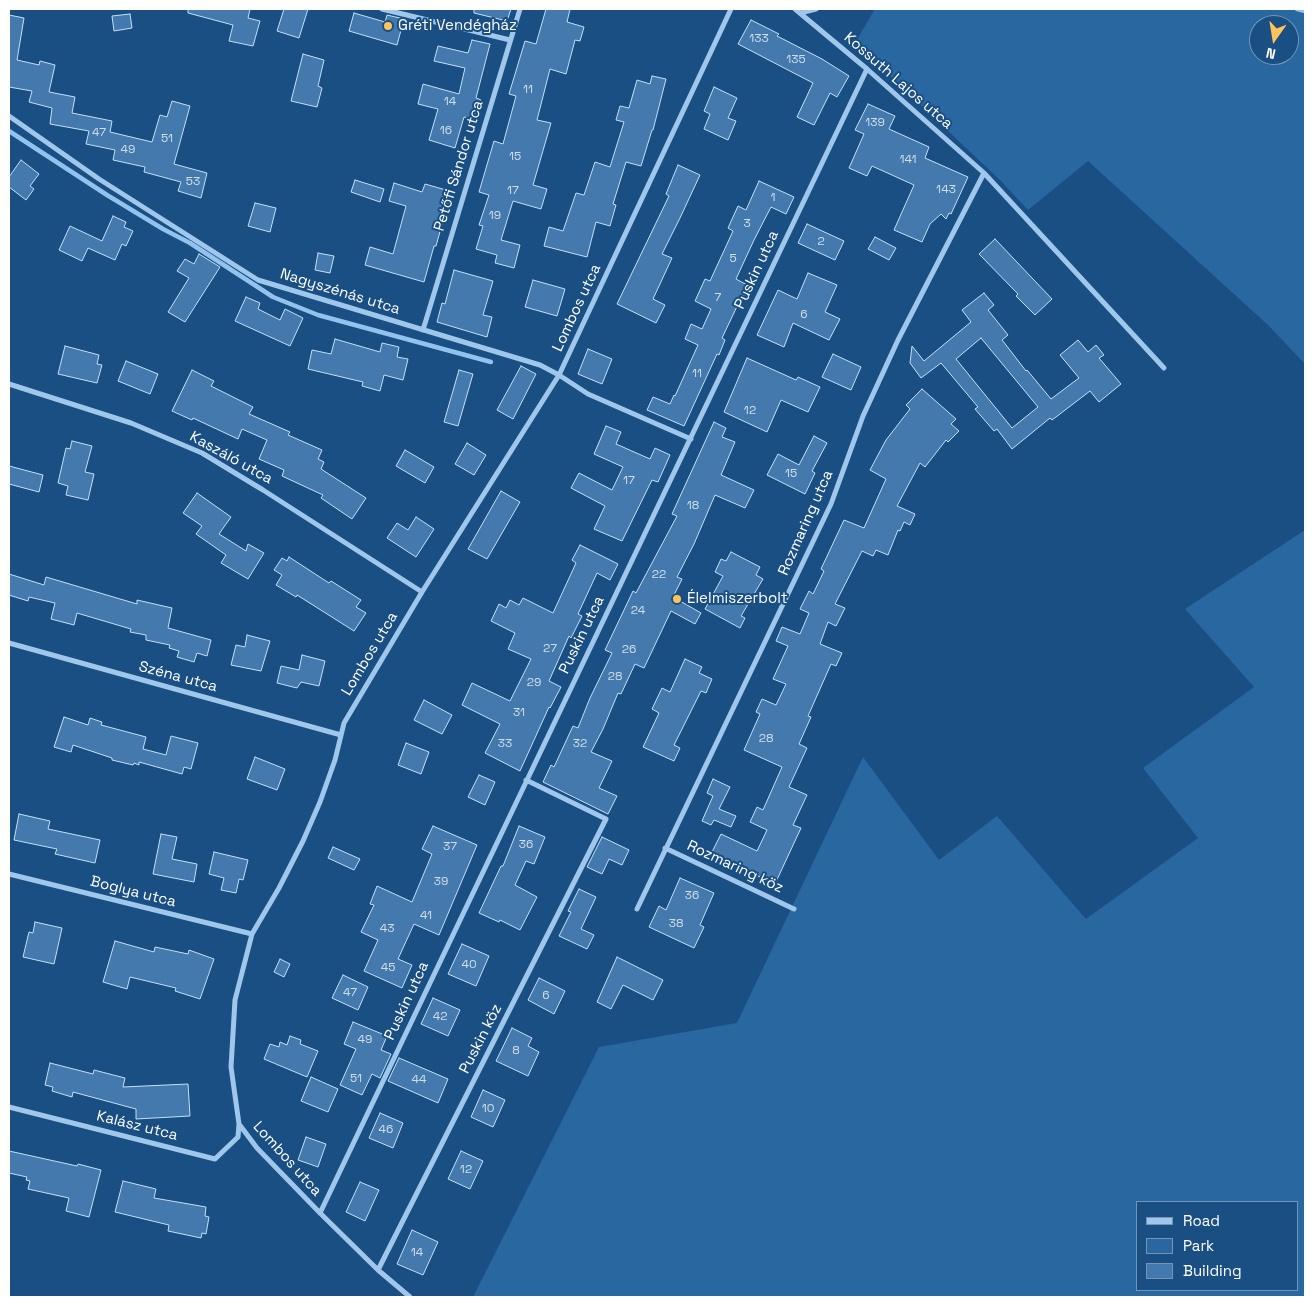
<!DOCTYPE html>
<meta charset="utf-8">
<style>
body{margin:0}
#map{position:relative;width:1314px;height:1306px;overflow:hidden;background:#1a4f84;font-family:"Space Grotesk",sans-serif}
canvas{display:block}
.frame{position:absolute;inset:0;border:10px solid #fff;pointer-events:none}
.legend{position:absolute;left:1136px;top:1201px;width:162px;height:90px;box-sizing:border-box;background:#1a4f84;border:1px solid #7695b5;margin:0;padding:6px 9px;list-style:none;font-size:15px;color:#fff}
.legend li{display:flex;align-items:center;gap:10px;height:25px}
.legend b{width:25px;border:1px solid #7695b5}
.north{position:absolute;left:1249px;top:15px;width:50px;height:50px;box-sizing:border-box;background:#1a4f84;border:1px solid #7695b5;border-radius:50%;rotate:193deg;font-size:14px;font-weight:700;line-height:20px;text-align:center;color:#fff}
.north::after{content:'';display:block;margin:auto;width:18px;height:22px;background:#fec45b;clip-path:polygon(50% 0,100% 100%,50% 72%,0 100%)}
</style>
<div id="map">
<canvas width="1314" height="1306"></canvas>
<div class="frame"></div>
<ul class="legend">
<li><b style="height:6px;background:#9fc7eb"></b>Road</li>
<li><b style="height:14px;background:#2967a1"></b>Park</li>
<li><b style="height:14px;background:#4379ad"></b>Building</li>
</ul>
<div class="north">N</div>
</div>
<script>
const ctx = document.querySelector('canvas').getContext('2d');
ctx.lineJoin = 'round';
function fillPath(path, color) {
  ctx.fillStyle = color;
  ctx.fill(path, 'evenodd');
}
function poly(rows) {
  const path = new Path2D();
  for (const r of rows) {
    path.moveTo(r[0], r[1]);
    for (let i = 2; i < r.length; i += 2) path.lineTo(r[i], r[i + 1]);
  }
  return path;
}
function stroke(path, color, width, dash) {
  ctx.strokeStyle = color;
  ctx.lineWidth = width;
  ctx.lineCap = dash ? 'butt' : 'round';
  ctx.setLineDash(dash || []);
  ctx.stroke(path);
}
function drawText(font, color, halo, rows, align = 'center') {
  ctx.font = font + ' "Space Grotesk",sans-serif';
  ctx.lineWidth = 4;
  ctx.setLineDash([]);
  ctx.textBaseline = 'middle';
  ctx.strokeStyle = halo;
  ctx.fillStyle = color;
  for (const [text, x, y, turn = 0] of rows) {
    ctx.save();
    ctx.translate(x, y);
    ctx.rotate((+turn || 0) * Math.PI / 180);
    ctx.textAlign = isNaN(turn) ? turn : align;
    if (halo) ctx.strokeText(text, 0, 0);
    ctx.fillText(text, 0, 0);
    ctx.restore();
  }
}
const green = poly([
 [875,9,1305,9,1305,364,1269,326,1088,161,1028,210,1000,180,855,43],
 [1259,25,1289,25,1289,55,1259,55],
 [1305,530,1305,1297,473,1297,599,1047,737,1023,863,757,939,860,997,816,1086,919,1198,838,1143,768,1254,687,1185,609],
 [1138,1202,1298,1202,1298,1290,1138,1290]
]);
const stream = poly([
 [1297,9,1305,11],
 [9,131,107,195,163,229,190,243,273,297,318,315,491,362]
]);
const building = poly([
 [188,9,250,9,248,18,260,21,253,46,229,41,233,25,188,13,188,9],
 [284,9,308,9,299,38,277,31,284,9],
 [474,9,511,9,507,21,474,13,474,9],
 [546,9,570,9,567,22,584,27,580,41,575,40,566,74,550,69,537,120,551,123,533,185,547,189,541,209,513,201,501,240,520,245,514,268,495,263,497,255,476,249,483,226,479,225,489,195,479,192,494,141,503,144,516,96,509,94,525,41,536,44,546,9],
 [354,13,385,22,387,15,404,19,397,45,349,31,354,13],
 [130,14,132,28,114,31,112,16,130,14],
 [9,15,24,18,17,60,39,65,40,61,55,65,49,92,75,97,72,113,112,121,110,132,152,142,160,115,167,117,172,101,190,106,174,164,207,173,201,198,178,191,181,182,144,172,145,167,113,160,115,150,86,144,89,131,50,124,52,108,29,102,32,91,9,87,9,15],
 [751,20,779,34,777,36,822,59,849,76,837,97,830,93,814,125,797,117,813,83,738,44,751,20],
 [472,40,490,44,476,98,481,100,476,120,464,117,455,148,429,140,438,109,418,104,423,84,459,94,465,68,434,61,438,46,468,53,472,40],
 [303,54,324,60,318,86,322,88,317,107,291,101,303,54],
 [652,76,666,79,653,130,652,130,641,166,626,162,613,204,616,205,610,226,596,222,587,257,544,246,549,227,563,231,576,193,584,195,595,162,610,167,624,122,616,120,620,106,629,108,637,80,650,84,652,76],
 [714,87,737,98,728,118,736,121,728,140,704,129,710,114,704,111,714,87],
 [868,104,895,116,889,129,929,147,925,158,968,177,951,214,949,213,946,219,941,214,930,224,922,242,894,230,914,185,872,166,867,176,849,168,864,134,855,130,868,104],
 [21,160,39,174,30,186,34,189,26,200,9,187,9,177,21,160],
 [678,165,700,175,680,218,662,254,672,258,653,299,665,305,656,323,617,304,669,196,666,194,678,165],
 [355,180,384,189,380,202,351,192,355,180],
 [759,181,794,197,786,214,771,207,754,240,736,279,749,286,742,299,741,298,722,338,725,340,719,355,717,354,684,426,647,410,653,397,670,404,674,395,675,396,698,345,685,339,691,324,702,329,711,309,695,301,705,279,710,281,733,231,728,228,738,206,746,210,759,181],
 [394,183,422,192,425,184,453,192,446,217,444,217,436,246,434,246,424,282,365,265,370,247,393,254,406,206,389,201,394,183],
 [255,203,276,208,270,232,248,226,255,203],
 [113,216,126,222,124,227,133,231,126,246,122,244,115,260,88,248,82,261,59,250,70,226,102,241,113,216],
 [807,224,844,241,835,260,798,243,807,224],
 [875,237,896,248,889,260,868,249,875,237],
 [995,239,1052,299,1035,315,1016,296,1018,294,979,254,995,239],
 [318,253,334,256,330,273,315,270,318,253],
 [199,254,220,267,185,322,168,312,189,278,177,271,185,259,194,264,199,254],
 [454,270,493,281,483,315,492,317,487,337,437,322,442,303,445,304,454,270],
 [808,273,837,285,825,312,840,319,829,340,793,323,784,347,757,335,778,290,797,299,808,273],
 [533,280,565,289,557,316,525,307,533,280],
 [984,293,994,305,988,310,1008,335,1002,340,1006,345,1026,371,1027,370,1051,399,1079,378,1060,355,1078,340,1088,352,1096,345,1104,355,1099,358,1121,384,1099,402,1090,391,1052,420,1050,418,1012,449,997,429,994,431,975,409,978,407,941,363,921,378,910,363,912,346,924,361,971,322,962,310,984,293],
 [981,338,1038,407,1012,428,956,359,981,338],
 [246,297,260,303,258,309,280,320,285,309,303,318,290,346,235,321,246,297],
 [335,339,380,352,382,343,399,347,397,357,408,359,403,380,384,375,380,391,362,386,363,382,308,369,312,350,331,354,335,339],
 [65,346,99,355,97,364,102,365,97,383,58,374,65,346],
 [588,349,612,359,602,384,578,374,588,349],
 [833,354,861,367,851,390,822,377,833,354],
 [747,358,796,380,798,377,820,387,808,412,781,400,767,432,724,412,747,358],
 [126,361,158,374,150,394,118,381,126,361],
 [521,366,536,374,513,419,497,410,521,366],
 [192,370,214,381,211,386,253,407,249,414,290,432,288,435,322,450,318,459,324,462,321,469,366,498,352,519,321,498,323,495,282,476,284,470,259,459,267,440,242,429,238,439,193,418,192,420,172,411,192,370],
 [459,370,473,374,458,426,444,422,459,370],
 [922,389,956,419,951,424,959,431,948,442,946,440,925,467,920,463,897,506,915,514,910,525,904,522,900,531,898,530,888,555,876,550,873,556,862,551,835,604,845,608,836,626,828,622,820,644,842,653,836,666,831,664,808,716,811,717,799,744,807,748,789,787,807,795,793,825,801,828,775,884,711,854,721,834,757,851,767,830,750,822,757,807,763,810,782,767,744,750,760,714,756,712,762,699,776,705,786,684,773,679,788,646,776,641,782,627,800,634,809,613,800,609,809,591,813,594,824,571,821,569,844,520,864,528,886,479,870,470,886,440,910,409,906,405,922,389],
 [714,422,726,428,722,437,735,442,721,475,754,490,745,508,715,495,694,544,677,577,682,579,673,597,701,613,695,624,671,611,644,668,635,664,621,694,618,693,603,729,591,752,612,761,599,788,617,796,608,814,543,782,551,765,554,767,573,726,578,728,590,698,612,653,605,650,633,591,636,593,677,516,672,514,714,422],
 [606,426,621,432,616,444,650,459,655,448,670,455,658,482,652,480,622,541,594,529,605,506,571,488,579,473,612,490,623,467,594,454,606,426],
 [814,436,827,443,812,471,815,473,805,494,767,475,778,454,799,465,814,436],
 [72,441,92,446,85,472,94,474,88,500,66,495,68,486,58,483,66,448,70,449,72,441],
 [467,443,486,455,474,475,455,464,467,443],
 [405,450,434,467,425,483,396,466,405,450],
 [9,466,43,475,39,492,9,484,9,466],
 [501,491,520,502,487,559,468,549,501,491],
 [197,493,231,517,219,534,246,551,248,544,264,553,248,579,221,563,226,555,196,534,202,526,183,513,197,493],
 [416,517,434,529,416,557,387,538,397,523,408,530,416,517],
 [580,545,618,564,610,580,597,573,578,614,582,616,571,638,569,636,549,681,561,687,550,708,549,707,520,771,485,753,500,724,462,705,472,683,510,701,531,659,508,649,515,633,491,621,499,604,506,608,510,600,519,605,523,598,553,613,576,563,572,560,580,545],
 [731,552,760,567,756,575,763,579,741,616,745,618,740,628,705,609,723,576,715,572,721,559,726,561,731,552],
 [289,557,329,583,331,581,361,600,356,607,366,613,354,631,297,595,296,597,276,585,282,575,274,570,282,558,287,561,289,557],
 [9,574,44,585,46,577,137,604,137,600,172,608,168,628,211,640,207,656,197,653,194,662,177,657,179,651,169,648,170,645,146,640,146,635,130,632,131,629,77,613,74,625,51,619,55,603,29,597,28,601,9,595,9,574],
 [247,635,270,641,261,671,231,665,236,645,245,647,247,635],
 [302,655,325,661,319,686,301,682,297,688,277,683,281,666,299,670,302,655],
 [685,659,702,667,699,673,712,679,706,693,701,691,674,745,680,748,674,761,643,747,659,713,652,709,662,688,670,692,685,659],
 [424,700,452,715,442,734,414,720,424,700],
 [64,717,88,725,90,718,102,722,101,725,146,737,143,749,166,755,171,736,198,743,191,769,184,767,182,774,139,762,139,765,134,763,133,765,112,760,112,758,73,745,71,752,54,747,64,717],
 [406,743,429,752,421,774,398,765,406,743],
 [255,757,285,769,277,790,247,779,255,757],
 [479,775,495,782,485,805,468,797,479,775],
 [713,779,730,787,719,809,736,816,731,827,714,820,711,825,702,821,713,796,707,793,713,779],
 [19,814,50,821,48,829,100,840,95,863,55,854,57,849,14,840,19,814],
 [433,826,477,845,439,935,414,924,398,959,412,965,402,988,364,971,378,940,361,932,374,905,370,904,377,886,412,902,432,854,422,849,433,826],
 [519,826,545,837,534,864,526,861,515,885,537,897,520,930,500,920,499,922,479,913,501,866,503,866,519,826],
 [161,834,177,837,172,859,197,864,194,882,153,874,161,834],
 [602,837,629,850,622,865,609,859,602,874,587,867,602,837],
 [333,847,360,859,354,870,328,858,333,847],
 [214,852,248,860,243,880,239,879,236,893,221,890,224,878,209,874,214,852],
 [680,878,714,893,700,925,704,927,694,948,649,927,659,906,666,910,680,878],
 [579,889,596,897,581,929,594,935,587,949,559,936,571,912,568,911,579,889],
 [35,922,62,928,54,964,23,957,29,932,33,933,35,922],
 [115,941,154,952,155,947,188,954,189,950,214,959,200,999,175,991,176,988,130,977,127,989,103,982,115,941],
 [462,944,489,956,476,986,448,974,462,944],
 [617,957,663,980,653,1000,623,985,611,1009,597,1002,617,957],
 [280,959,290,964,284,977,274,972,280,959],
 [343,975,368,987,358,1010,332,998,343,975],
 [539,978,565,991,554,1014,528,1000,539,978],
 [433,998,460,1010,448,1036,421,1024,433,998],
 [353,1022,387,1036,381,1050,391,1054,380,1078,372,1074,362,1095,340,1085,356,1049,344,1044,353,1022],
 [512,1028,532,1038,528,1046,539,1052,528,1076,496,1061,512,1028],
 [290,1036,301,1040,300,1044,318,1051,307,1077,264,1059,270,1044,279,1047,280,1042,287,1045,290,1036],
 [399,1058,448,1079,438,1103,388,1081,399,1058],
 [50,1063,93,1074,94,1070,125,1078,123,1087,188,1084,190,1116,136,1119,136,1109,73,1092,72,1097,52,1091,53,1087,45,1085,50,1063],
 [311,1077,338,1089,328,1112,301,1101,311,1077],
 [483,1090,505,1100,493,1127,471,1117,483,1090],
 [380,1113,403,1123,393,1148,369,1138,380,1113],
 [306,1137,326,1144,318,1167,298,1160,306,1137],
 [9,1151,77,1166,78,1164,101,1170,89,1217,66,1211,69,1198,28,1189,30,1181,26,1180,27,1177,9,1173,9,1151],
 [461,1151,483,1161,470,1189,448,1179,461,1151],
 [123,1181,156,1189,154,1198,206,1207,205,1216,209,1217,206,1234,202,1233,201,1238,168,1231,169,1225,115,1212,123,1181],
 [360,1182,379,1190,365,1221,346,1212,360,1182],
 [412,1230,438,1242,423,1275,397,1264,412,1230]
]);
const minor = poly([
 [382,9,510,40],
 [795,9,867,69,984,173,1164,368],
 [800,13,816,9],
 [9,116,99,179,258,280,540,365,559,375,588,394,691,439],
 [423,330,520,9],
 [9,384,131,423,202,453,263,490,422,592],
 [9,643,341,735],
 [665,848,794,909],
 [9,874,252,934],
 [637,909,831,504,863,416,898,340,984,173],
 [9,1107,215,1159,238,1137,239,1124],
 [320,1213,867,69],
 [378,1270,606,819,526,780],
 [410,1297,378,1270,320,1213,257,1148,239,1124,231,1067,235,1000,252,934,279,888,303,841,320,802,335,760,344,723,422,592,559,375,731,9]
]);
const markers = [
 [388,26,5,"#fec45b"],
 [677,599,5,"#fec45b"]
];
const numberNames = [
 ["133",759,39],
 ["135",796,60],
 ["11",528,90],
 ["14",450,102],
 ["139",875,123],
 ["16",446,131],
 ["47",99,133],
 ["51",167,139],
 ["49",128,150],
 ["15",515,157],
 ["141",908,160],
 ["53",193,182],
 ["143",946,190],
 ["17",513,191],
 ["1",773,198],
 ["19",495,216],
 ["3",747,224],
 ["2",821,242],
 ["5",733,259],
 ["7",718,298],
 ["6",804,315],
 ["11",697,374],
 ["12",750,411],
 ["15",791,474],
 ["17",629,481],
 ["18",693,506],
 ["22",659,575],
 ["24",638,611],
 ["27",550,649],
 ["26",629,650],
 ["28",615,677],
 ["29",534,683],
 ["31",519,713],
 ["28",766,739],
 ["33",505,744],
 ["32",580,744],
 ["36",526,845],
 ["37",450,847],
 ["39",441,882],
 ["36",692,896],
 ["41",426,916],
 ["38",676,924],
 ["43",387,929],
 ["40",469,965],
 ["45",388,968],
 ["47",350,993],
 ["6",546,996],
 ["42",440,1017],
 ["49",365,1040],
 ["8",516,1051],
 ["51",356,1079],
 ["44",419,1080],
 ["10",488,1109],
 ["46",386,1130],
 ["12",466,1170],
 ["14",417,1253]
];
const poiNames = [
 ["Gréti Vendégház",398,26],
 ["Élelmiszerbolt",687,599]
];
const streetNames = [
 ["Kossuth Lajos utca",898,81,41],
 ["Petőfi Sándor utca",459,166,-73],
 ["Puskin utca",757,270,-65],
 ["Nagyszénás utca",340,292,17],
 ["Lombos utca",577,308,-65],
 ["Kaszáló utca",231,458,29],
 ["Rozmaring utca",806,523,-66],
 ["Puskin utca",582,635,-64],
 ["Lombos utca",370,654,-59],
 ["Széna utca",178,677,15],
 ["Rozmaring köz",735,867,25],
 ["Boglya utca",133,892,14],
 ["Puskin utca",407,1001,-65],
 ["Puskin köz",481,1039,-63],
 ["Kalász utca",137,1126,14],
 ["Lombos utca",287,1159,48]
];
fillPath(green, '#2967a1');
stroke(stream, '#92c3ee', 4.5);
fillPath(building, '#4379ad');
stroke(building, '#c4e0f8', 1);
stroke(minor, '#9fc7eb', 5);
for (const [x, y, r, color] of markers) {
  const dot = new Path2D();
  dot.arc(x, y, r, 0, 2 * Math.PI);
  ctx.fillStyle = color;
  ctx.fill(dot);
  stroke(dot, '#1a4f84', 2);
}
drawText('12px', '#d0deea', null, numberNames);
drawText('15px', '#fff', '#1a4f84', poiNames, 'left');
drawText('15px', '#fff', '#1a4f84', streetNames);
</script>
